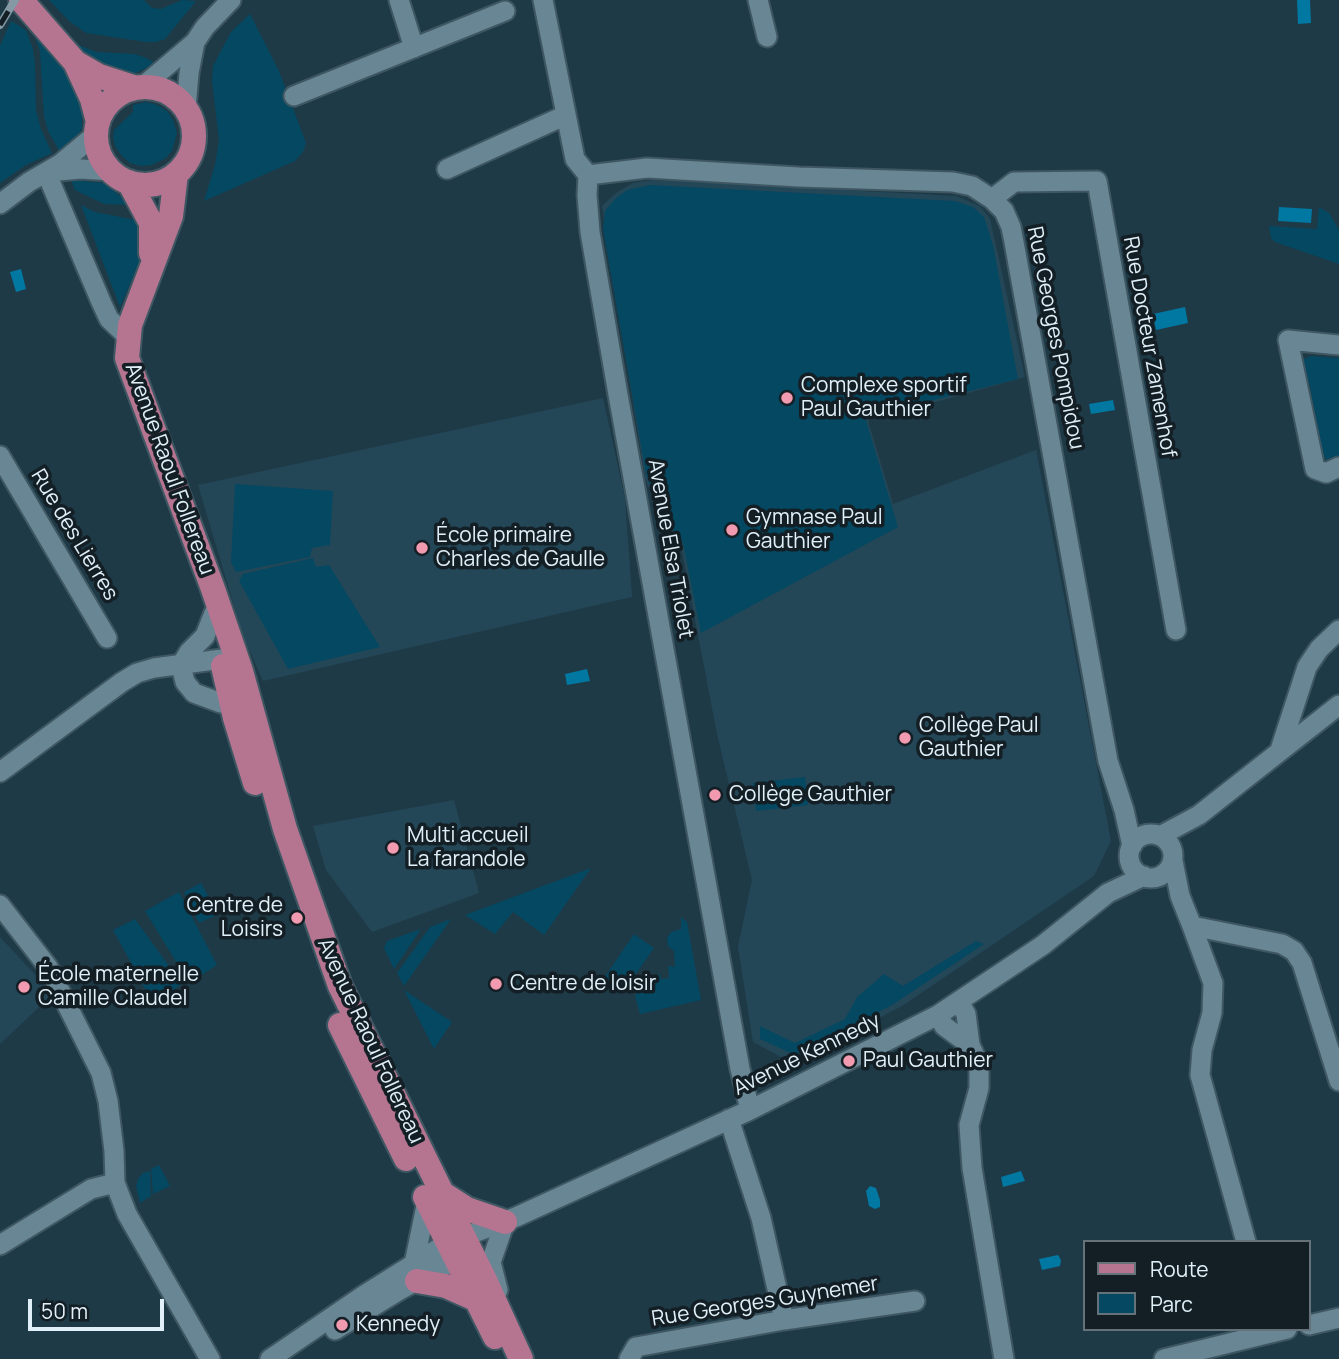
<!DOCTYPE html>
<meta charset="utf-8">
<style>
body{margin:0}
#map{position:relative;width:1339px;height:1359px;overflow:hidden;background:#1f3a47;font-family:Manrope,sans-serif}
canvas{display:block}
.legend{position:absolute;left:1083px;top:1240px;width:228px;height:91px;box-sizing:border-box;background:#131f25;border:2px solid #657279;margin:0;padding:9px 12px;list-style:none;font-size:21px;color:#e0eff8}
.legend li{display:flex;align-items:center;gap:14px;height:35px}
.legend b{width:35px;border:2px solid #657279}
.scale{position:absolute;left:28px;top:1299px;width:136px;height:32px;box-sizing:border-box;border:4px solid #e0eff8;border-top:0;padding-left:9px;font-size:21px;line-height:24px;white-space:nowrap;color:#e0eff8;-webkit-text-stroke:5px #131f25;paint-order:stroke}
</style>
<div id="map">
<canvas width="1339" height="1359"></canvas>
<ul class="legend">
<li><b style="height:9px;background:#b57591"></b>Route</li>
<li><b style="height:19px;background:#044862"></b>Parc</li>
</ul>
<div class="scale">50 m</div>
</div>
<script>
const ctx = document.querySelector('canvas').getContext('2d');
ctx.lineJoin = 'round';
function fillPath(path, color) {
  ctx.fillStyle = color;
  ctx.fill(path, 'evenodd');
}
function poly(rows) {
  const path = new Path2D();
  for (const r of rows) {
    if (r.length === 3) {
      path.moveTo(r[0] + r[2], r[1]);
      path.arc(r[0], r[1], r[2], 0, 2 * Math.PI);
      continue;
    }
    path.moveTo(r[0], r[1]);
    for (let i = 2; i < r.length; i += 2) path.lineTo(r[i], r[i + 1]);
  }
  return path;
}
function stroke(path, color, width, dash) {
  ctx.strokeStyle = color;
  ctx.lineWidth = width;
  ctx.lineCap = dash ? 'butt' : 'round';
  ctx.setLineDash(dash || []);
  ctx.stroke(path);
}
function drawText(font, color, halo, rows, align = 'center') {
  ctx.font = font + ' Manrope,sans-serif';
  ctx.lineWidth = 7;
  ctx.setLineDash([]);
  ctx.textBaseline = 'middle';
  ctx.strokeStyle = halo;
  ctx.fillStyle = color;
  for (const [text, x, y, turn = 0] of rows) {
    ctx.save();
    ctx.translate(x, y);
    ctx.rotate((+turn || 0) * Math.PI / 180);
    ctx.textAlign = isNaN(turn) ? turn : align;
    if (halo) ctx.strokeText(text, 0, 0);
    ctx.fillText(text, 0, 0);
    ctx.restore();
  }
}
const built = poly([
 [653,180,956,196,980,206,990,219,1025,377,868,421,893,504,1036,450,1111,841,1094,876,902,1006,792,1063,753,1042,738,947,752,880,717,734,681,546,657,509,645,478,602,206,616,193,633,183],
 [603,398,625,499,632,597,263,681,243,636,198,485],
 [454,800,479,893,372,932,326,870,313,826],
 [0,937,53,994,0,1044]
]);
const green = poly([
 [49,0,144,0,152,8,161,9,182,0,196,1,165,39,156,42,146,42,86,33,69,21],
 [250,14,279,71,306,143,303,152,295,161,204,201,215,165,219,140,212,81,213,66,231,32],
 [11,21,26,30,33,49,35,64,36,110,41,129,52,153,26,165,0,183,0,46],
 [34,33,57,63,71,76,82,102,82,128,77,137,60,152,48,131,44,116,40,52],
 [74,43,96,52,135,54,146,58,153,62,153,65,133,74,123,74,90,62],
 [146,102,157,105,167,111,173,120,177,133,172,151,166,158,152,165,141,166,130,163,122,156,115,146,113,137,114,130,133,112,133,105],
 [71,180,104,183,131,205,104,204,75,190],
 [650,185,955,201,973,207,984,217,993,245,1018,379,865,417,898,527,701,633,683,543,659,509,646,474,603,229,605,211,615,199,627,190],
 [81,205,95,212,141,221,143,245,139,263,120,307],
 [1319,207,1329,213,1339,230,1339,264,1275,242,1271,238,1269,226,1317,229],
 [1311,356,1339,358,1339,463,1331,464,1323,456,1309,382,1303,376,1304,359],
 [235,484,333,491,330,545,312,548,310,557,236,572,231,562],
 [313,558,316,567,329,565,380,647,288,669,239,581,243,574],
 [805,777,808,805,756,811,753,783],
 [591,868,544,935,513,912,495,934,465,915],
 [201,883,218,914,199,923,184,892],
 [179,892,217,965,189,983,145,911],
 [681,917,687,922,701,1000,640,1014,635,996,639,989,660,974,661,979,669,978,668,966,675,967,674,951,668,946,667,938,671,932,681,929],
 [135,919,182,984,153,1003,113,930],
 [451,919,404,986,397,973,430,927],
 [421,929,394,969,384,948,387,941],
 [634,934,654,948,624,991,604,978],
 [976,941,984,944,892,1005,795,1055,760,1039,760,1026,795,1043,845,1019,857,997,884,974,903,986],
 [404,990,452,1022,434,1049],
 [159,1165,170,1186,153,1194,151,1169],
 [150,1171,151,1196,140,1203,136,1186,138,1179,143,1173]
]);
const water = poly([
 [1297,0,1310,0,1311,23,1298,24],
 [1279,207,1312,209,1311,223,1278,221],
 [21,269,26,289,16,292,10,272],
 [1185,307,1188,323,1156,330,1153,314],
 [1113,400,1115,410,1091,414,1089,404],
 [587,669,590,681,567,685,565,674],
 [1021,1171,1025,1181,1003,1187,1001,1177],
 [870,1186,876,1188,880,1200,880,1207,875,1209,869,1206,866,1191],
 [1058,1255,1061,1260,1060,1266,1042,1270,1039,1259]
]);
const minor = poly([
 [399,0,414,48],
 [543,0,575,159,588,175,587,195,590,232,617,389,740,1069,750,1110],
 [758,0,767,37],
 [142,87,195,42,205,27,231,0],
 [294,96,505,11],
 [186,109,189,73,195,42],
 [447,169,566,115],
 [46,172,102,304,109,319,127,336],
 [47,172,81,169,111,171],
 [588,175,647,168,799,177,953,182,972,186,992,199,1004,211,1011,227,1014,242,1108,761,1124,810,1132,846],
 [992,199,1014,182,1097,181,1176,630],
 [0,204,29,182,60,164,96,134],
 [1339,345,1288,340,1315,469,1326,473,1339,467],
 [0,456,107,638],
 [214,613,205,636,189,652,181,665,185,682,194,693,221,703,244,705],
 [1280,750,1307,667,1319,649,1339,630],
 [0,772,122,682,137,673,154,668,222,659,229,661,236,666],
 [1151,856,22],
 [1160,836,1199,815,1339,705],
 [1173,861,1180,896,1192,926,1282,944,1294,951,1302,963,1339,1081],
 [0,905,48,967,101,1073,108,1101,114,1151,115,1183,127,1214,210,1359],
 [1192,926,1213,983,1212,1013,1202,1050,1200,1075,1246,1242],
 [959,1002,966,1014,970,1045,979,1065,979,1088,969,1125,972,1168,1004,1359],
 [938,1015,944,1026,970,1045],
 [729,1119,761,1218,784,1320],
 [0,1245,91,1189,115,1183],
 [414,1264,427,1201],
 [498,1290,491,1262,505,1222],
 [1309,1325,1339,1318],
 [335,1330,400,1290,466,1254],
 [270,1359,364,1295,447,1243,516,1217,750,1110,938,1015,1043,945,1108,893,1144,876],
 [629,1359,636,1347,784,1320,915,1301],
 [1164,1359,1287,1329]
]);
const major = poly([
 [21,0,75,62,92,99,98,122],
 [75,62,99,76,136,88],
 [145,136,49],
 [176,174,171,216,130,325,127,358,213,589,241,671,285,829,340,986,484,1278,521,1359],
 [129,182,151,223,151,253],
 [223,666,235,718,255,783],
 [340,1025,406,1159],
 [442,1193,467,1209,505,1222],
 [425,1197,495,1337],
 [417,1281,446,1286,473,1298]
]);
const rail = poly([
 [0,25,15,0]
]);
const markers = [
 [787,398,7,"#f29aaf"],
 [732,530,7,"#f29aaf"],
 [422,548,7,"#f29aaf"],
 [905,738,7,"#f29aaf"],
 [715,795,7,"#f29aaf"],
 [393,848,7,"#f29aaf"],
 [297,918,7,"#f29aaf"],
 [496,984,7,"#f29aaf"],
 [24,987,7,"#f29aaf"],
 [849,1061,7,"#f29aaf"],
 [342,1325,7,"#f29aaf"]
];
const streetNames = [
 ["Rue Georges Pompidou",1055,338,79],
 ["Rue Docteur Zamenhof",1149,347,80],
 ["Avenue Raoul Follereau",169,469,70],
 ["Rue des Lierres",74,535,59],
 ["Avenue Elsa Triolet",670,549,80],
 ["Avenue Raoul Follereau",370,1041,65],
 ["Avenue Kennedy",807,1055,-26],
 ["Rue Georges Guynemer",765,1302,-9]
];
const poiNames = [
 ["Complexe sportif",801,386],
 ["Paul Gauthier",801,410],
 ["Gymnase Paul",746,518],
 ["Gauthier",746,542],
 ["École primaire",436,536],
 ["Charles de Gaulle",436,560],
 ["Collège Paul",919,726],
 ["Gauthier",919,750],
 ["Collège Gauthier",729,795],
 ["Multi accueil",407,836],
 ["La farandole",407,860],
 ["Centre de",283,906,"right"],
 ["Loisirs",283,930,"right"],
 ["École maternelle",38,975],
 ["Camille Claudel",38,999],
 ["Centre de loisir",510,984],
 ["Paul Gauthier",863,1061],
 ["Kennedy",356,1325]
];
fillPath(built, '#244758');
fillPath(green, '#044862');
fillPath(water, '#0078a1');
stroke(minor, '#3e5762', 23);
stroke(major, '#3e5762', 28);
stroke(minor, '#698695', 19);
stroke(major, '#b57591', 24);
stroke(rail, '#8499a4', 8);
stroke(rail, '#131f25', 5, [16]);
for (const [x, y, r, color] of markers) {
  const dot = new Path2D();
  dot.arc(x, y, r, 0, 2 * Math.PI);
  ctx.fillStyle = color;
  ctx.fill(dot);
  stroke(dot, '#131f25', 2.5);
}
drawText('21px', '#e0eff8', '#131f25', streetNames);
drawText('21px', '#e0eff8', '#131f25', poiNames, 'left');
</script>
